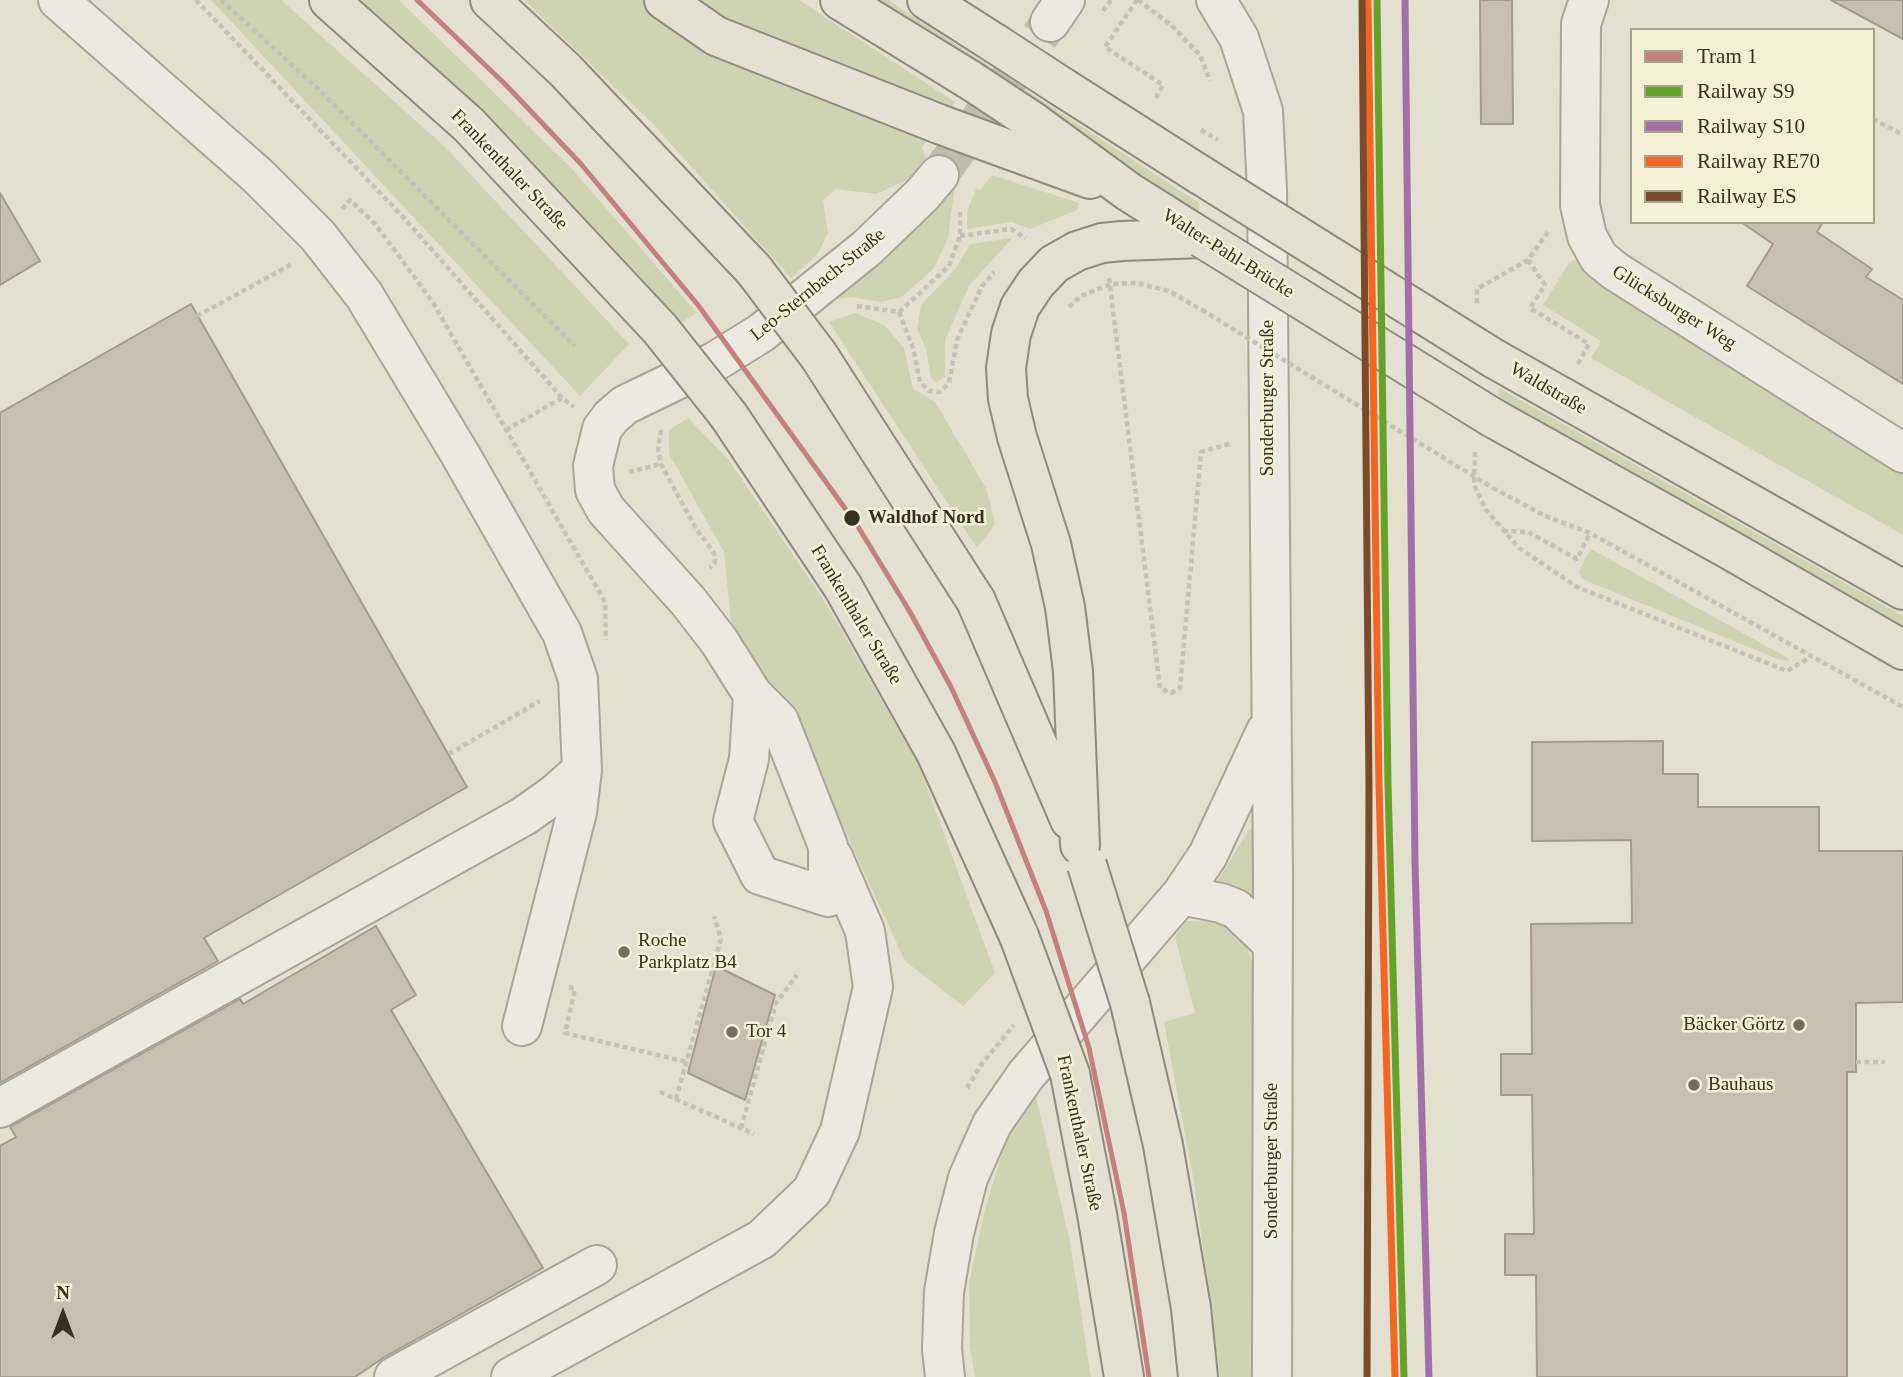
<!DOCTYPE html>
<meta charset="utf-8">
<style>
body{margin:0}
#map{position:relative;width:1903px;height:1377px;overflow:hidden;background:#e3e0cf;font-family:Georgia,serif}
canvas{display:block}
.legend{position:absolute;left:1630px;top:28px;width:245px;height:196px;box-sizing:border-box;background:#f3f0d6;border:2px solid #a8a38d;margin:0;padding:9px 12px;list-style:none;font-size:21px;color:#372f20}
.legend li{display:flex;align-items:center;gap:14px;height:35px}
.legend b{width:35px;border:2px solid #a8a38d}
.north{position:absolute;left:28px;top:1279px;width:70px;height:70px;-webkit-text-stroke:5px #f3f0d6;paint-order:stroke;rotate:0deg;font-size:19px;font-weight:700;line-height:28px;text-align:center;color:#372f20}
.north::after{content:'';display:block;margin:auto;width:24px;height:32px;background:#372f20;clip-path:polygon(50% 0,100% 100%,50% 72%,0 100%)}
</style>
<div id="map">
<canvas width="1903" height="1377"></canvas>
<ul class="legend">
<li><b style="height:9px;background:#c4807c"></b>Tram 1</li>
<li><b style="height:9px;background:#64a229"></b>Railway S9</li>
<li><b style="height:9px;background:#a46fa9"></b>Railway S10</li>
<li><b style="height:9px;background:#f26522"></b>Railway RE70</li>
<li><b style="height:9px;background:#7a4b2a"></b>Railway ES</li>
</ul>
<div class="north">N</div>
</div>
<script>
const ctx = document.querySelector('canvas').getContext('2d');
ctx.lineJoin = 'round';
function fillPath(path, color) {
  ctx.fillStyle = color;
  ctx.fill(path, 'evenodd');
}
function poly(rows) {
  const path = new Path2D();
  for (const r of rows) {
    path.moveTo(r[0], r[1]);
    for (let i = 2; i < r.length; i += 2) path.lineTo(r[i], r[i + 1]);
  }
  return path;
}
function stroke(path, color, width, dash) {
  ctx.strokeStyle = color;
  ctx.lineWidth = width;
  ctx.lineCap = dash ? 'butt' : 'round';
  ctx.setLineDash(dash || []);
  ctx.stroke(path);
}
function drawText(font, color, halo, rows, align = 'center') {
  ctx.font = font + ' Georgia,serif';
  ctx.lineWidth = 5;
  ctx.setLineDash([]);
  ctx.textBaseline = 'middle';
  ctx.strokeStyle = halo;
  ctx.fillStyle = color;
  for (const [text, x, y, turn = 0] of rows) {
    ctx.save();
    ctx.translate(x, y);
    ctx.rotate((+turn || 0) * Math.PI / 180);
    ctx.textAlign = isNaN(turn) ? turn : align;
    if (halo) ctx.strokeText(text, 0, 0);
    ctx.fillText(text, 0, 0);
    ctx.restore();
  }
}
const green = poly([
 [211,0,281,0,445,147,629,344,580,396],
 [355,0,399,0,573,170,697,313,677,325],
 [524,0,799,0,955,102,922,147,926,158,907,180,876,194,836,189,823,200,828,233,817,255,791,278,656,127],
 [869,0,888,0,1199,203,1198,214],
 [992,175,1079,203,1077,210,1030,229,1012,222,967,229,967,212,976,189,980,190],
 [955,184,948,238,934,268,902,297,881,302,851,297,824,301],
 [1012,238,969,286,945,340,945,377,937,382,931,378,926,349,917,328,921,305,955,269,970,244],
 [1575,260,1582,261,1602,282,1903,474,1903,535,1591,358,1601,341,1543,305,1569,263],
 [855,313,884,325,904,348,913,389,935,402,986,488,995,524,977,548,829,322],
 [1499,388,1903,616,1903,627,1498,400],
 [688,418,728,459,825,602,918,763,995,973,963,1006,905,961,823,783,731,621,724,552,669,454,669,430],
 [1591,549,1788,658,1789,661,1780,660,1582,579,1579,571],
 [1250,828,1256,830,1255,900,1215,885],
 [1186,921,1228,922,1247,946,1256,976,1257,1377,1220,1377,1195,1188,1164,1022,1195,1013,1175,937],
 [1036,1097,1070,1242,1091,1377,975,1377,970,1347,969,1283,985,1210,1008,1134]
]);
const building = poly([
 [1480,0,1512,0,1513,124,1481,124,1480,0],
 [1831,0,1903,0,1903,39,1831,0],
 [0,193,40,261,0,285,0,193],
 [1741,222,1823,222,1817,232,1872,269,1866,277,1903,300,1903,384,1747,286,1773,244,1741,222],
 [191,304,467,787,204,938,218,961,0,1083,0,413,191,304],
 [1663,741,1663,774,1698,774,1698,807,1819,807,1819,851,1903,851,1903,1002,1856,1003,1856,1072,1847,1072,1847,1377,1537,1377,1536,1275,1505,1275,1505,1234,1534,1234,1532,1095,1501,1095,1501,1054,1532,1054,1531,924,1632,923,1631,840,1532,841,1532,742,1663,741],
 [376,926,416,995,391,1010,543,1268,383,1358,355,1377,0,1377,0,1146,16,1137,10,1127,240,999,243,1004,376,926],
 [716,966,775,995,745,1100,688,1073,716,966]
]);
const minorTunnel = poly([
 [939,175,1050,22]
]);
const path = poly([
 [196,0,405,219,562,398,574,407],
 [221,0,317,88,575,346],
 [1137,0,1105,47,1163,85,1154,101],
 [1138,0,1171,25,1200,55,1210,81],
 [1103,11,1111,0],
 [1873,119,1903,135],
 [342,209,350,200,376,225,432,301,605,602,606,640],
 [960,236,1011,229,1026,238],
 [1528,260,1545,285,1530,308,1589,344,1578,364],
 [1109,278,1160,688,1171,693,1180,688,1201,452,1232,443],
 [1477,303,1477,289,1528,260,1548,232],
 [857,306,899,312],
 [1069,307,1081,296,1111,284,1137,283,1169,291,1202,310],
 [899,312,913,348,920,382,929,391,940,392,949,383,957,340,982,286,994,272],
 [899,312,949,266,960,236,960,211],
 [197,316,292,264],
 [506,430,562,398],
 [661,430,658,449,661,464,695,527,714,553,715,562,710,568],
 [1475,452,1474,485,1486,510,1519,548,1577,587,1787,671,1812,656],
 [629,472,661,464],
 [1493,488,1545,516,1590,533,1903,707],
 [1503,531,1528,532,1577,559,1590,533],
 [449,754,540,701],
 [569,987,575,989,565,1033,687,1062],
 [1856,1062,1885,1062],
 [967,1088,981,1065,1014,1025],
 [660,1092,754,1134],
 [676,1099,721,939,714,916],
 [741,1128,776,1003,797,975]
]);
const minor = poly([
 [58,0,257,175,318,236,364,295,460,454,562,633,578,679,582,770,577,812,522,1026],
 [1216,0,1239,38,1263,111,1267,190,1273,873,1272,1377],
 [1589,0,1581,24,1580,205,1587,236,1599,258,1615,271,1903,453],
 [1050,22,1065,0],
 [753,695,749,759,733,821,760,875,828,897,828,846,779,721,753,695,719,641,688,601,606,510,595,490,593,466,602,429,611,417,625,405,716,361,761,333,867,248,922,195,939,175],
 [1181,895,1221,903,1236,909,1273,944],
 [0,1108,524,816,555,794,582,770],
 [394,1377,597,1265],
 [511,1377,762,1239,812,1191,840,1131,873,987,865,931,833,857],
 [945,1377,942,1349,944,1292,954,1233,968,1178,992,1124,1026,1075,1181,895,1208,855,1266,731]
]);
const major = poly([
 [329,0,469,125,660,329],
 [490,0,565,70,754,270],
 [664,0,716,36,939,124],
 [840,0,970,80],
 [927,0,996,44],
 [1059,85,1202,176],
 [1032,121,1129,192,1202,238],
 [1010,150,1090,179],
 [819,356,976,601,1070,820],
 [1493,358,1903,590],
 [729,416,843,587,936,753,1019,936],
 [1493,418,1730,550,1903,650],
 [1080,845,1073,671,1065,607,1051,544,1017,437,1008,399,1006,368,1011,334,1020,307,1036,283,1054,264,1077,251,1102,243,1122,241,1202,238],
 [1130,1003,1163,1145,1191,1308,1198,1377],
 [1070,1074,1097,1214,1124,1377]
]);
const pathBridge = poly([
 [1201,130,1218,140],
 [1202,310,1493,488]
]);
const majorBridge = poly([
 [996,44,1059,85],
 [970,80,1032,121],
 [939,124,1010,150],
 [1202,176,1493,358],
 [1202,238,1493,418],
 [754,270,819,356],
 [660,329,729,416],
 [1087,865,1130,1003],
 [1019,936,1070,1074]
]);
const rail1 = poly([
 [1377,0,1388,785,1404,1377]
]);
const rail2 = poly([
 [1405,0,1415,862,1429,1377]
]);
const rail3 = poly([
 [1368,0,1379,785,1395,1377]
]);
const rail4 = poly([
 [1362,0,1369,785,1367,1377]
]);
const tram1 = poly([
 [417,0,505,84,581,164,698,305,857,525,910,612,951,687,995,782,1046,911,1089,1048,1124,1213,1149,1377]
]);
const markers = [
 [852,518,9,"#372f20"],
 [624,952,7,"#736d5d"],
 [1799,1025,7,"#736d5d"],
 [732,1032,7,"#736d5d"],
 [1694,1085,7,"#736d5d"]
];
const streetNames = [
 ["Frankenthaler Straße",509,170,46],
 ["Walter-Pahl-Brücke",1228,254,32],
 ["Leo-Sternbach-Straße",818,285,-39],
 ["Glücksburger Weg",1674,308,32],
 ["Waldstraße",1548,389,30],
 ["Sonderburger Straße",1268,398,-90],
 ["Frankenthaler Straße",856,615,59],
 ["Frankenthaler Straße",1079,1133,78],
 ["Sonderburger Straße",1272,1161,-90]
];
const stopNames = [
 ["Waldhof Nord",868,518]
];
const poiNames = [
 ["Roche",638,941],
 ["Parkplatz B4",638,963],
 ["Bäcker Görtz",1785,1025,"right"],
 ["Tor 4",746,1032],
 ["Bauhaus",1708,1085]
];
fillPath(green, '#ced3b2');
fillPath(building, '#c7c0b0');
stroke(building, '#a39c8e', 2);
stroke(minorTunnel, '#c1bdac', 38, [38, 19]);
stroke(minor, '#a9a597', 42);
stroke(major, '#8e8a7e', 42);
stroke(path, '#c4c1b7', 4.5, [5, 3.5]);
stroke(minor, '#eceae0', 38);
stroke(major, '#e4e1d2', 38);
stroke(majorBridge, '#8e8a7e', 42, []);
stroke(pathBridge, '#c4c1b7', 4.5, [5, 3.5]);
stroke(majorBridge, '#e4e1d2', 38);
stroke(rail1, '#64a229', 7);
stroke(rail2, '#a46fa9', 7);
stroke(rail3, '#f26522', 7);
stroke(rail4, '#7a4b2a', 7);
stroke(tram1, '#c4807c', 5);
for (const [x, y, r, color] of markers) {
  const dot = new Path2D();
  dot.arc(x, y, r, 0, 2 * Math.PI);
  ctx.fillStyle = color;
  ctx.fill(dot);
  stroke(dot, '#f3f0d6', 2.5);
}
drawText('19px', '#372f20', '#f3f0d6', streetNames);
drawText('bold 19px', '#372f20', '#f3f0d6', stopNames, 'left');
drawText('19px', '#372f20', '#f3f0d6', poiNames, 'left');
</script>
